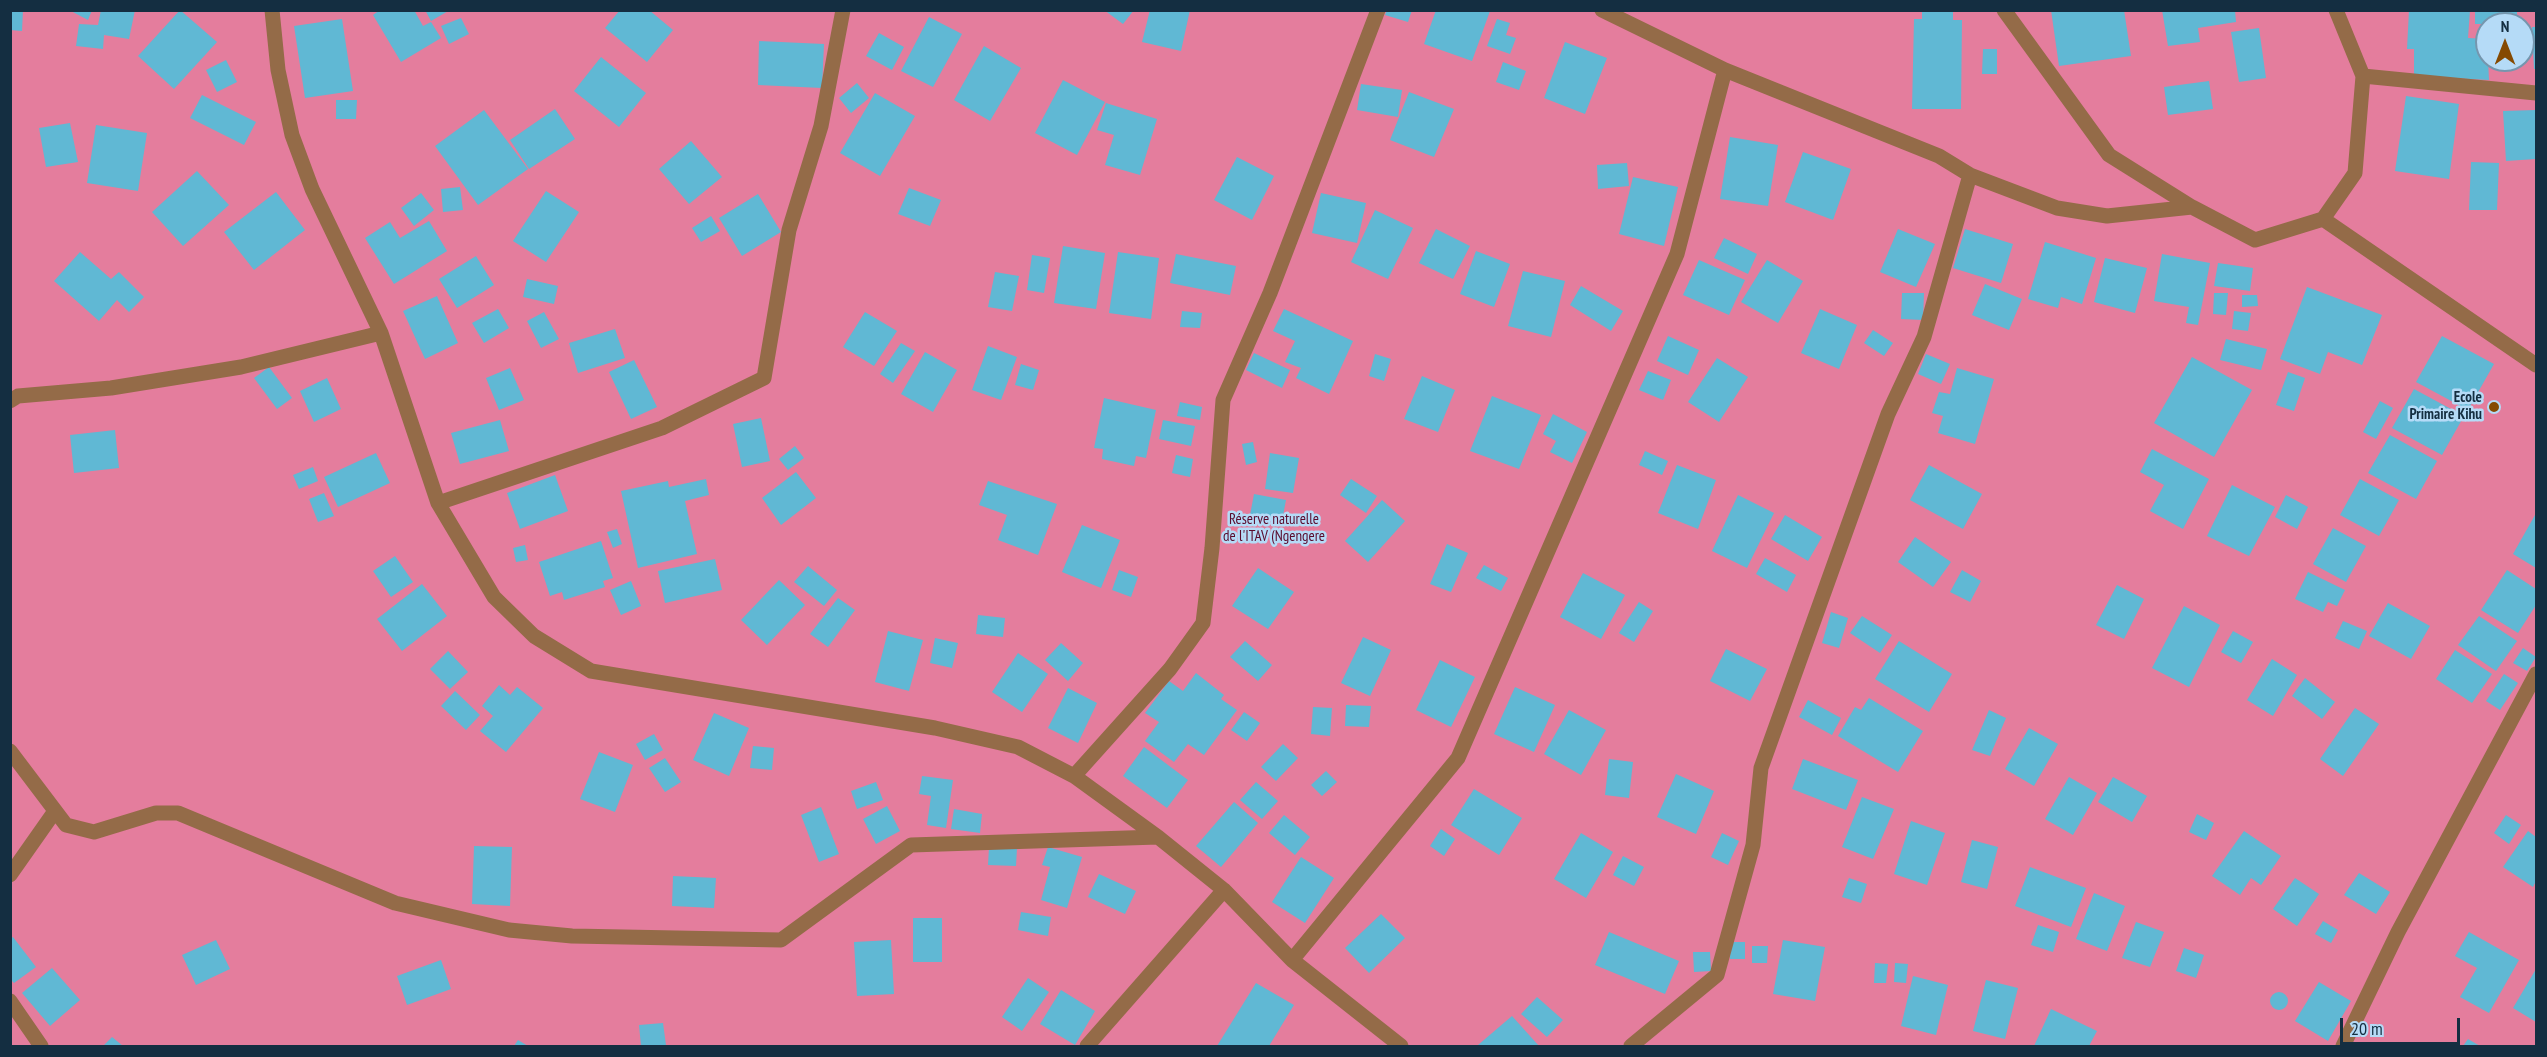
<!DOCTYPE html>
<meta charset="utf-8">
<style>
body{margin:0}
#map{position:relative;width:2547px;height:1057px;overflow:hidden;background:#9dcff5;font-family:"PT Sans Narrow",sans-serif}
canvas{display:block}
.frame{position:absolute;inset:0;border:12px solid #142e41;pointer-events:none}
.north{position:absolute;left:2475px;top:12px;width:60px;height:60px;box-sizing:border-box;background:#b5dbf7;border:2px solid #7596ae;border-radius:50%;rotate:0deg;font-size:16px;font-weight:700;line-height:24px;text-align:center;color:#142e41}
.north::after{content:'';display:block;margin:auto;width:21px;height:27px;background:#854a02;clip-path:polygon(50% 0,100% 100%,50% 72%,0 100%)}
.scale{position:absolute;left:2340px;top:1018px;width:120px;height:27px;box-sizing:border-box;border:3px solid #142e41;border-top:0;padding-left:8px;font-size:18px;line-height:21px;white-space:nowrap;color:#142e41;-webkit-text-stroke:4px #b5dbf7;paint-order:stroke}
</style>
<div id="map">
<canvas width="2547" height="1057"></canvas>
<div class="frame"></div>
<div class="north">N</div>
<div class="scale">20 m</div>
</div>
<script>
const ctx = document.querySelector('canvas').getContext('2d');
ctx.lineJoin = 'round';
function fillPath(path, color) {
  ctx.fillStyle = color;
  ctx.fill(path, 'evenodd');
}
function poly(rows) {
  const path = new Path2D();
  for (const r of rows) {
    if (r.length === 3) {
      path.moveTo(r[0] + r[2], r[1]);
      path.arc(r[0], r[1], r[2], 0, 2 * Math.PI);
      continue;
    }
    path.moveTo(r[0], r[1]);
    for (let i = 2; i < r.length; i += 2) path.lineTo(r[i], r[i + 1]);
  }
  return path;
}
function stroke(path, color, width, dash) {
  ctx.strokeStyle = color;
  ctx.lineWidth = width;
  ctx.lineCap = dash ? 'butt' : 'round';
  ctx.setLineDash(dash || []);
  ctx.stroke(path);
}
function drawText(font, color, halo, rows, align = 'center') {
  ctx.font = font + ' "PT Sans Narrow",sans-serif';
  ctx.lineWidth = 5;
  ctx.setLineDash([]);
  ctx.textBaseline = 'middle';
  ctx.strokeStyle = halo;
  ctx.fillStyle = color;
  for (const [text, x, y, turn = 0] of rows) {
    ctx.save();
    ctx.translate(x, y);
    ctx.rotate((+turn || 0) * Math.PI / 180);
    ctx.textAlign = isNaN(turn) ? turn : align;
    if (halo) ctx.strokeText(text, 0, 0);
    ctx.fillText(text, 0, 0);
    ctx.restore();
  }
}
const green = poly([
 [11,11,2536,11,2536,1046,11,1046],
 [2487,24,2523,24,2523,60,2487,60]
]);
const building = poly([
 [10,10,23,10,22,31,10,30],
 [69,10,92,10,88,20],
 [101,10,135,10,129,39,104,35,103,49,76,46,79,24,98,25],
 [180,10,217,42,174,89,138,56],
 [380,10,414,10,423,26,431,22,441,38,401,62,373,15],
 [425,10,450,10,431,21],
 [620,10,649,10,673,30,647,62,605,28],
 [1104,10,1134,10,1123,24],
 [1150,10,1190,10,1181,51,1142,42],
 [1387,10,1412,10,1408,22,1385,15],
 [1436,10,1490,11,1472,61,1424,44],
 [1922,10,1953,10,1953,20,1962,20,1961,109,1912,109,1914,19,1922,19],
 [2051,10,2124,10,2131,56,2059,66],
 [2162,10,2235,10,2236,22,2198,28,2200,42,2168,46],
 [2409,10,2470,10,2468,38,2487,39,2489,80,2414,76,2414,49,2407,49],
 [2475,10,2517,10,2517,24,2475,24],
 [929,17,962,34,933,87,901,71],
 [461,18,469,34,449,44,441,26],
 [342,19,353,91,305,98,294,26],
 [1497,19,1510,23,1506,35,1516,38,1510,54,1487,46],
 [2532,27,2536,27,2536,69,2534,69],
 [2259,28,2266,78,2239,82,2231,32],
 [879,33,904,47,892,70,866,56],
 [759,41,824,44,822,88,758,85],
 [1565,42,1607,58,1585,114,1544,98],
 [984,46,1021,68,990,121,954,100],
 [1983,49,1997,49,1997,74,1982,74],
 [601,57,646,93,619,127,574,91],
 [226,60,237,82,217,92,206,70],
 [1503,62,1526,71,1519,90,1496,82],
 [1063,80,1105,102,1077,155,1035,133],
 [2209,81,2213,109,2168,115,2164,87],
 [857,83,869,98,851,113,839,98],
 [1361,84,1402,90,1398,117,1357,110],
 [1409,92,1454,109,1434,157,1390,140],
 [875,93,915,116,880,176,840,153],
 [202,95,256,122,244,145,190,118],
 [2406,96,2459,104,2449,179,2395,171],
 [336,100,357,100,356,119,336,119],
 [1106,103,1157,119,1140,175,1105,165,1114,135,1097,130],
 [555,109,575,139,529,169,510,140],
 [484,110,528,169,478,205,435,146],
 [2536,110,2536,159,2506,161,2503,111],
 [70,123,78,162,46,167,39,128],
 [96,125,147,133,138,191,87,183],
 [1730,137,1778,145,1768,206,1720,199],
 [691,141,722,177,689,204,659,169],
 [1803,152,1851,169,1833,220,1785,202],
 [1237,157,1274,176,1252,220,1214,200],
 [2471,162,2499,163,2497,210,2469,210],
 [1627,163,1629,186,1598,189,1597,165],
 [197,171,229,205,183,246,152,212],
 [1633,177,1678,187,1664,246,1619,234],
 [460,187,463,210,443,212,441,189],
 [909,188,941,200,930,226,898,214],
 [546,191,579,212,546,262,513,241],
 [276,192,305,230,254,270,224,232],
 [421,193,434,210,414,226,401,208],
 [1321,193,1366,203,1357,243,1312,233],
 [758,194,781,232,742,256,719,218],
 [1375,210,1413,228,1388,279,1351,262],
 [711,216,720,231,701,242,692,228],
 [429,221,447,251,394,284,365,238,390,222,400,238],
 [1436,229,1470,246,1453,279,1419,263],
 [1898,229,1935,244,1916,287,1880,272],
 [1965,229,2013,244,2001,283,1953,268],
 [1724,238,1757,254,1748,274,1714,258],
 [2045,242,2096,258,2082,304,2061,297,2058,308,2028,299],
 [1063,246,1105,253,1096,309,1054,303],
 [1476,251,1510,264,1494,307,1460,294],
 [80,252,111,279,119,272,144,297,129,312,117,300,99,321,54,281],
 [1118,252,1159,258,1151,319,1109,313],
 [1176,254,1236,266,1230,295,1170,283],
 [2162,254,2210,263,2198,325,2186,323,2189,307,2154,301],
 [1032,255,1050,258,1044,293,1027,290],
 [476,256,494,285,457,308,439,279],
 [2105,258,2147,268,2135,313,2094,302],
 [1699,260,1745,280,1729,315,1683,295],
 [1767,260,1803,281,1778,323,1741,302],
 [2218,263,2253,268,2250,291,2214,286],
 [1523,271,1565,281,1551,337,1508,326],
 [995,272,1019,276,1012,311,988,307],
 [527,279,558,286,554,304,523,297],
 [1985,284,2022,299,2009,330,1972,315],
 [1581,286,1623,311,1611,331,1570,305],
 [2307,287,2382,315,2362,365,2328,352,2320,374,2280,359],
 [1902,293,1924,293,1923,320,1901,319],
 [2214,293,2228,293,2226,315,2213,314],
 [2242,295,2257,295,2258,306,2242,307],
 [437,296,458,343,425,359,403,311],
 [498,309,509,328,484,343,472,323],
 [1284,309,1353,341,1329,394,1296,378,1301,368,1285,362,1295,341,1273,331],
 [1820,309,1857,325,1839,369,1801,353],
 [1182,311,1202,313,1200,328,1180,327],
 [2234,311,2251,313,2248,331,2232,329],
 [544,312,559,339,541,348,527,321],
 [865,312,897,331,874,366,843,347],
 [615,329,625,358,578,373,569,343],
 [1873,330,1893,343,1884,356,1864,343],
 [1668,336,1699,350,1688,375,1657,361],
 [2442,336,2494,364,2468,410,2416,382],
 [2226,339,2267,349,2261,370,2220,360],
 [901,343,915,351,893,383,880,374],
 [988,346,1017,357,1001,400,972,390],
 [925,352,957,370,933,412,901,394],
 [1254,353,1290,370,1282,388,1246,370],
 [1375,354,1391,359,1384,381,1369,376],
 [1926,354,1950,364,1941,384,1918,374],
 [2192,357,2252,390,2214,457,2154,423],
 [1717,358,1748,377,1719,422,1688,402],
 [634,360,657,407,631,419,609,372],
 [1021,364,1039,370,1033,390,1015,385],
 [269,367,292,398,277,409,254,378],
 [510,368,524,400,499,410,486,378],
 [1957,368,1994,379,1975,444,1938,433,1943,416,1932,413,1939,392,1950,394],
 [1648,371,1671,380,1663,400,1639,390],
 [2288,372,2305,378,2294,411,2276,405],
 [1422,376,1455,390,1438,432,1404,419],
 [327,378,341,409,314,422,300,391],
 [2414,389,2464,416,2442,455,2392,428],
 [1492,396,1541,415,1519,469,1470,451],
 [1104,398,1156,410,1146,458,1136,456,1134,466,1102,459,1103,449,1094,448],
 [2380,401,2393,408,2376,439,2363,432],
 [1180,402,1202,407,1200,420,1177,416],
 [1553,414,1587,432,1572,463,1550,452,1556,441,1543,434],
 [761,418,770,461,742,467,733,424],
 [500,420,509,451,460,464,451,433],
 [1163,420,1195,426,1191,446,1159,439],
 [115,430,119,468,74,473,70,435],
 [2390,435,2437,461,2416,499,2368,473],
 [1253,442,1257,462,1246,465,1242,444],
 [795,446,804,458,788,470,779,459],
 [2152,449,2209,479,2183,529,2150,511,2164,485,2140,472],
 [1645,451,1668,461,1662,475,1639,465],
 [376,453,390,483,338,507,324,477],
 [1270,453,1299,458,1293,493,1265,489],
 [1176,455,1193,459,1190,477,1172,473],
 [1677,465,1716,480,1698,529,1658,513],
 [1929,465,1982,494,1963,529,1910,500],
 [313,467,318,481,299,489,293,475],
 [796,472,816,498,781,525,762,498],
 [555,475,568,511,520,529,507,493],
 [706,479,709,495,685,501,697,554,638,568,621,491,668,481,669,487],
 [1351,479,1377,496,1366,513,1340,495],
 [2360,479,2399,500,2379,536,2340,515],
 [988,481,1057,504,1038,555,998,540,1007,515,979,505],
 [2232,485,2275,507,2249,556,2207,536],
 [324,493,334,516,318,522,309,499],
 [1254,494,1286,500,1282,521,1250,515],
 [1738,495,1774,513,1747,568,1712,551],
 [2286,495,2308,507,2297,529,2275,517],
 [1382,500,1405,521,1368,562,1345,541],
 [1785,515,1822,537,1808,561,1771,539],
 [2535,515,2536,516,2536,568,2513,554],
 [1082,525,1120,540,1101,588,1062,572],
 [2333,528,2366,546,2346,582,2313,564],
 [617,529,622,544,613,548,607,532],
 [1915,537,1951,562,1933,587,1898,562],
 [601,541,613,578,603,581,605,587,564,600,562,592,550,596,539,562],
 [1447,544,1468,553,1451,592,1430,584],
 [525,545,528,560,516,562,513,548],
 [395,556,413,582,391,597,373,571],
 [1765,558,1796,575,1787,592,1756,574],
 [715,559,722,590,665,603,658,571],
 [1484,565,1508,578,1501,591,1476,578],
 [808,566,837,590,824,606,794,582],
 [1258,568,1294,592,1268,629,1232,606],
 [1119,570,1138,577,1131,597,1112,590],
 [1962,570,1981,581,1970,602,1950,592],
 [2507,570,2536,589,2536,605,2518,633,2481,610],
 [2308,572,2345,590,2337,606,2328,602,2323,612,2295,599],
 [1583,573,1625,595,1601,639,1560,617],
 [779,580,805,605,767,645,741,620],
 [631,581,641,606,621,615,610,590],
 [422,584,447,616,402,651,377,619],
 [2117,585,2144,599,2124,639,2096,625],
 [838,598,855,610,828,647,810,634],
 [1639,602,1653,611,1634,642,1619,633],
 [2388,603,2430,626,2411,659,2369,636],
 [2184,606,2220,625,2189,687,2152,668],
 [1831,612,1848,618,1839,648,1822,643],
 [978,615,1005,618,1003,637,976,634],
 [1862,616,1892,635,1880,653,1850,633],
 [2479,616,2517,641,2496,671,2458,645],
 [2343,621,2367,631,2359,649,2335,638],
 [888,631,923,640,909,691,875,682],
 [2233,631,2253,642,2241,663,2221,652],
 [1363,637,1391,650,1370,696,1341,683],
 [935,638,958,643,952,668,930,663],
 [1245,641,1272,665,1258,681,1230,657],
 [1899,641,1952,674,1929,712,1875,679],
 [1061,643,1083,663,1068,681,1045,660],
 [2523,648,2536,657,2527,671,2513,663],
 [1726,649,1767,669,1750,701,1710,681],
 [2455,650,2492,674,2472,703,2436,679],
 [448,651,468,672,450,689,430,669],
 [1018,653,1048,674,1022,712,992,692],
 [2272,659,2297,675,2273,716,2247,700],
 [1440,660,1475,677,1451,727,1416,710],
 [1196,673,1224,695,1221,699,1237,710,1204,755,1188,744,1174,762,1145,741,1159,722,1145,713,1169,681,1183,691],
 [2504,674,2518,683,2500,710,2486,701],
 [2305,678,2335,702,2322,719,2292,696],
 [499,685,510,695,517,687,543,708,506,752,480,731,493,716,482,706],
 [1515,687,1555,705,1534,752,1494,734],
 [1068,688,1097,703,1078,743,1048,728],
 [455,691,480,715,466,730,441,706],
 [1869,698,1923,731,1898,772,1838,736,1855,707,1861,710],
 [1808,700,1841,718,1832,735,1799,717],
 [1346,705,1371,706,1369,727,1345,726],
 [1313,707,1332,708,1330,736,1311,734],
 [2355,708,2379,724,2343,776,2320,759],
 [1569,710,1606,730,1581,775,1544,754],
 [1989,710,2006,718,1990,756,1972,750],
 [1244,712,1260,723,1247,741,1231,730],
 [714,713,749,728,729,776,693,760],
 [2029,728,2058,744,2034,786,2005,769],
 [654,734,663,750,645,760,636,744],
 [1283,744,1298,758,1276,781,1261,767],
 [753,746,774,748,772,770,750,768],
 [1144,747,1188,780,1167,808,1123,776],
 [599,752,633,765,615,812,580,799],
 [665,758,681,782,665,792,649,768],
 [1609,759,1633,762,1629,798,1605,795],
 [1803,759,1858,780,1846,810,1792,789],
 [1326,771,1337,782,1322,796,1311,785],
 [1676,774,1714,791,1696,834,1657,817],
 [922,776,953,780,946,828,927,825,931,796,919,794],
 [2069,777,2097,793,2073,835,2045,819],
 [2113,777,2147,796,2132,822,2098,802],
 [876,782,883,800,857,809,851,791],
 [1256,782,1278,801,1262,819,1240,800],
 [1474,789,1522,818,1499,855,1451,825],
 [1862,797,1894,809,1873,859,1842,847],
 [1234,802,1258,823,1221,867,1196,846],
 [887,806,900,831,876,844,863,819],
 [821,807,839,854,819,862,801,815],
 [954,809,982,814,980,833,951,829],
 [2197,814,2214,823,2206,840,2189,832],
 [1284,815,1310,837,1295,855,1269,833],
 [2506,815,2521,825,2509,844,2494,833],
 [1911,821,1945,833,1927,885,1894,874],
 [1441,829,1455,839,1444,856,1430,846],
 [2244,831,2281,856,2261,885,2251,878,2240,895,2212,876],
 [2528,831,2536,837,2536,881,2533,887,2503,867],
 [1581,833,1613,852,1586,898,1554,879],
 [1722,833,1739,841,1728,865,1711,857],
 [1972,840,1998,847,1987,889,1961,882],
 [474,846,512,847,510,906,472,904],
 [989,847,1017,848,1016,866,988,865],
 [1048,847,1082,857,1067,908,1041,900,1050,867,1042,865],
 [1623,856,1644,867,1634,886,1613,875],
 [1301,857,1334,878,1305,923,1272,902],
 [2030,867,2086,888,2071,927,2015,906],
 [2359,873,2390,892,2376,914,2344,895],
 [1099,874,1136,891,1125,914,1088,897],
 [673,876,716,878,714,908,672,906],
 [1849,878,1867,884,1861,903,1842,897],
 [2295,878,2319,894,2297,926,2273,909],
 [2094,893,2125,906,2107,951,2076,939],
 [1021,912,1051,917,1048,936,1018,930],
 [1381,914,1405,938,1369,973,1345,948],
 [913,918,942,918,942,962,913,962],
 [2323,921,2338,930,2331,943,2315,934],
 [2136,922,2164,932,2150,967,2122,958],
 [2038,925,2059,932,2053,952,2031,945],
 [1609,932,1679,961,1665,994,1595,965],
 [2469,932,2519,960,2489,1013,2460,997,2477,968,2455,956],
 [13,937,36,967,14,983,10,979,10,939],
 [216,940,230,969,196,985,182,955],
 [891,940,894,994,857,996,854,942],
 [1783,940,1825,947,1815,1001,1773,994],
 [1730,942,1745,942,1745,959,1730,959],
 [1752,946,1768,946,1767,963,1752,963],
 [2184,948,2204,955,2196,978,2176,971],
 [1693,952,1710,952,1711,971,1694,972],
 [441,960,451,989,407,1005,397,976],
 [1875,963,1888,964,1886,983,1874,983],
 [1895,963,1908,964,1906,983,1894,982],
 [52,968,80,1000,50,1026,22,993],
 [2536,969,2536,1022,2513,1008],
 [1913,976,1948,985,1936,1035,1901,1026],
 [1028,978,1049,992,1022,1031,1002,1017],
 [1986,980,2018,988,2005,1039,1973,1031],
 [2319,982,2351,1001,2328,1041,2295,1021],
 [1256,983,1294,1005,1269,1046,1217,1046],
 [1061,990,1095,1011,1075,1045,1040,1024],
 [2279,1001,9],
 [1537,997,1563,1020,1547,1037,1521,1014],
 [2051,1009,2097,1031,2089,1046,2034,1046],
 [1512,1016,1539,1046,1480,1046,1478,1045],
 [663,1023,666,1045,641,1046,639,1025],
 [112,1037,123,1046,103,1046],
 [2468,1039,2480,1046,2463,1046],
 [518,1040,528,1046,514,1046]
]);
const minor = poly([
 [272,10,278,70,292,135,312,189,381,333,438,503,494,597,534,636,591,671,935,728,1018,747,1074,776,1158,837,1224,890,1292,960,1401,1046],
 [1602,10,1725,70,1939,156,1970,175,2057,208,2107,216,2192,207,2255,240,2323,219,2355,173,2363,76,2336,10],
 [2004,10,2109,155,2192,207],
 [2363,76,2536,93],
 [2323,219,2536,365],
 [10,401,18,396,111,388,241,367,381,333],
 [438,503,662,428,764,378,789,230,821,126,843,10],
 [10,751,66,825,94,832,156,813,178,813,395,903,509,930,572,936,781,940,911,845,1158,837],
 [1074,776,1170,669,1203,623,1212,548,1223,400,1270,293,1378,10],
 [10,875,55,811],
 [1292,960,1458,758,1677,254,1725,70],
 [10,1001,41,1046],
 [1087,1046,1224,890],
 [1631,1046,1717,975,1753,845,1761,768,1888,414,1924,337,1970,175],
 [2343,1046,2398,932,2536,674]
]);
const markers = [
 [2494,407,6,"#854a02"]
];
const poiNames = [
 ["Ecole",2482,398],
 ["Primaire Kihu",2482,415]
];
const parkNames = [
 ["Réserve naturelle",1274,520],
 ["de l'ITAV (Ngengere",1274,537]
];
fillPath(green, '#e47d9d');
fillPath(building, '#60b8d4');
stroke(minor, '#946b48', 15);
for (const [x, y, r, color] of markers) {
  const dot = new Path2D();
  dot.arc(x, y, r, 0, 2 * Math.PI);
  ctx.fillStyle = color;
  ctx.fill(dot);
  stroke(dot, '#b5dbf7', 2);
}
drawText('bold 15px', '#142e41', '#b5dbf7', poiNames, 'right');
drawText('15px', '#5a0b2d', '#b5dbf7', parkNames);
</script>
